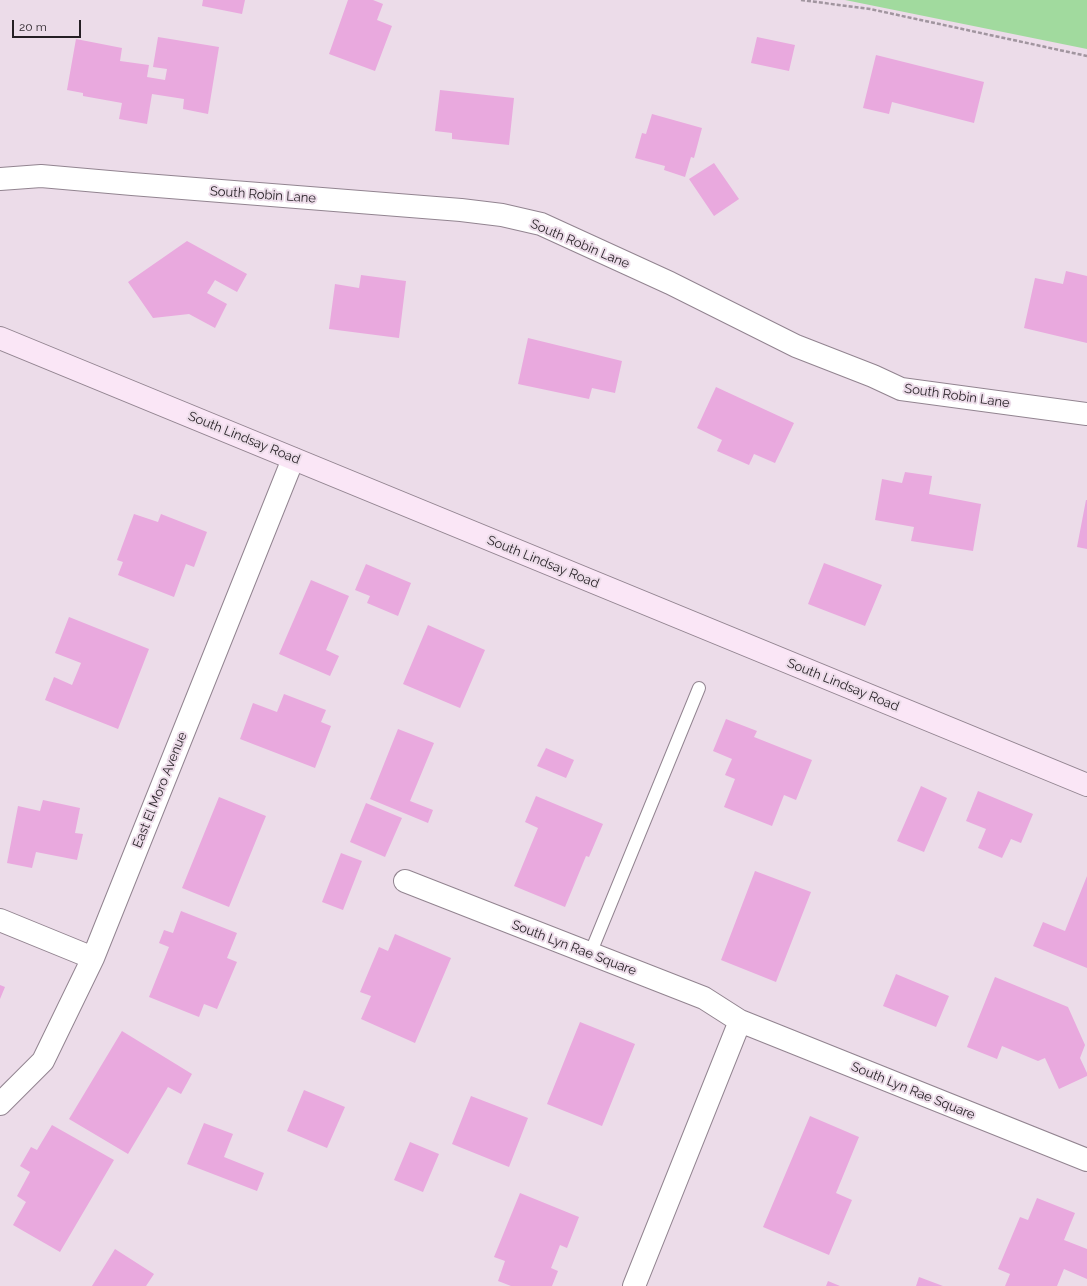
<!DOCTYPE html>
<style>
body{margin:0}
#map{position:relative;width:1087px;height:1286px;overflow:hidden;background:#ecdce9;font-family:Raleway,sans-serif}
canvas{display:block}
.scale{position:absolute;left:12px;top:20px;width:69px;height:18px;box-sizing:border-box;border:2px solid #251f24;border-top:0;padding-left:5px;font-size:12px;line-height:14px;white-space:nowrap;color:#251f24;-webkit-text-stroke:3px #ecdce9;paint-order:stroke}
</style>
<div id="map">
<canvas width="1087" height="1286"></canvas>
<div class="scale">20 m</div>
</div>
<script>
const ctx = document.querySelector('canvas').getContext('2d');
ctx.lineJoin = 'round';
function fillPath(path, color) {
  ctx.fillStyle = color;
  ctx.fill(path, 'evenodd');
}
function poly(rows) {
  const path = new Path2D();
  for (const r of rows) {
    path.moveTo(r[0], r[1]);
    for (let i = 2; i < r.length; i += 2) path.lineTo(r[i], r[i + 1]);
  }
  return path;
}
function stroke(path, color, width, dash) {
  ctx.strokeStyle = color;
  ctx.lineWidth = width;
  ctx.lineCap = dash ? 'butt' : 'round';
  ctx.setLineDash(dash || []);
  ctx.stroke(path);
}
function drawText(font, color, halo, rows, align = 'center') {
  ctx.font = font + ' Raleway,sans-serif';
  ctx.lineWidth = 4;
  ctx.setLineDash([]);
  ctx.textBaseline = 'middle';
  ctx.strokeStyle = halo;
  ctx.fillStyle = color;
  for (const [text, x, y, turn = 0] of rows) {
    ctx.save();
    ctx.translate(x, y);
    ctx.rotate((+turn || 0) * Math.PI / 180);
    ctx.textAlign = isNaN(turn) ? turn : align;
    if (halo) ctx.strokeText(text, 0, 0);
    ctx.fillText(text, 0, 0);
    ctx.restore();
  }
}
const water = poly([
 [845,0,1087,0,1087,49]
]);
const building = poly([
 [203,0,245,0,242,14,202,6],
 [348,0,373,0,383,4,377,20,392,26,375,71,329,54],
 [158,37,219,47,208,114,183,109,184,99,152,94,147,124,119,119,122,103,83,96,83,93,67,90,76,39,122,48,120,61,149,65,147,77,165,80,167,69,153,67],
 [757,37,795,45,789,71,751,63],
 [876,55,984,82,974,123,892,102,889,114,863,108],
 [440,90,514,98,509,145,452,139,452,133,435,131],
 [652,114,702,128,694,158,691,157,685,177,664,170,665,166,635,158,642,133,646,134],
 [714,163,739,199,714,216,689,179],
 [187,241,247,274,237,292,215,280,207,293,227,304,215,328,189,314,153,318,128,282],
 [1066,271,1087,276,1087,343,1024,328,1035,278,1063,284],
 [361,275,406,281,399,338,329,329,335,284,359,288],
 [528,338,622,361,615,393,592,388,589,399,518,384],
 [716,387,794,423,775,463,754,454,749,465,717,451,722,440,697,428],
 [905,472,932,476,929,494,981,504,973,551,911,541,914,527,875,520,882,479,902,483],
 [1086,500,1087,500,1087,549,1077,547],
 [134,514,158,522,161,514,207,532,194,567,186,564,174,597,118,575,123,562,117,560],
 [824,563,882,585,865,626,808,604],
 [366,564,411,583,398,616,367,603,370,596,355,590],
 [311,580,349,596,326,650,339,656,330,676,279,654],
 [69,617,149,649,118,729,45,700,54,677,72,685,81,663,55,653],
 [428,625,485,650,460,708,403,684],
 [284,694,326,710,321,722,331,726,315,768,240,739,253,703,277,712],
 [726,719,757,731,754,737,812,760,796,800,784,795,772,826,724,807,735,779,725,775,732,759,713,751],
 [398,729,434,743,410,801,433,810,428,823,370,799],
 [546,748,574,760,566,778,537,766],
 [921,786,947,798,924,852,897,841],
 [978,791,1033,814,1021,843,1011,839,1002,858,978,848,986,829,966,821],
 [536,796,603,824,589,857,586,856,565,907,514,886,538,828,525,822],
 [219,797,266,816,229,907,182,888],
 [43,800,80,808,75,833,83,834,77,860,36,852,32,868,7,863,18,806,40,811],
 [366,803,402,818,385,857,350,842],
 [341,853,362,861,343,910,322,902],
 [755,871,811,892,776,982,721,960],
 [1087,876,1087,968,1033,946,1043,922,1065,931],
 [181,911,237,933,227,958,237,962,217,1009,204,1004,199,1017,149,997,169,947,159,943,164,930,173,933],
 [395,934,451,958,415,1043,361,1019,371,996,360,992,379,947,388,951],
 [896,974,949,996,936,1027,883,1006],
 [995,977,1068,1007,1085,1045,1080,1058,1087,1073,1087,1076,1059,1089,1045,1058,1038,1061,1002,1046,997,1059,967,1047],
 [0,985,5,987,0,999],
 [580,1022,635,1044,602,1126,547,1104],
 [122,1031,192,1074,181,1094,168,1087,128,1154,69,1119],
 [304,1090,345,1107,327,1148,287,1131],
 [471,1096,528,1118,509,1167,452,1144],
 [810,1116,859,1137,836,1193,852,1200,829,1255,763,1227],
 [204,1123,233,1134,224,1157,264,1173,257,1191,187,1164],
 [52,1125,114,1160,60,1252,13,1225,26,1202,17,1196,30,1172,20,1166,31,1147,37,1150],
 [410,1142,439,1154,423,1192,394,1180],
 [520,1193,579,1217,567,1248,560,1245,551,1268,558,1271,552,1286,511,1286,498,1281,505,1261,494,1257],
 [1037,1198,1075,1213,1064,1240,1087,1249,1087,1279,1064,1269,1057,1286,1005,1286,1010,1274,998,1269,1020,1217,1028,1220],
 [115,1249,154,1274,146,1286,92,1286],
 [919,1277,943,1286,916,1286],
 [828,1281,840,1286,826,1286]
]);
const path = poly([
 [801,0,870,9,1087,56]
]);
const lane = poly([
 [590,954,699,688]
]);
const street = poly([
 [0,179,41,176,132,184,461,210,502,215,541,224,670,283,796,346,873,376,901,389,1087,414],
 [405,881,704,998,740,1021],
 [0,920,93,958],
 [0,1104,43,1061,93,958,293,459],
 [634,1286,740,1021,1087,1160]
]);
const secondary = poly([
 [0,338,1087,785]
]);
const streetNames = [
 ["South Robin Lane",263,195,4],
 ["South Robin Lane",580,244,23],
 ["South Robin Lane",957,396,8],
 ["South Lindsay Road",244,438,22],
 ["South Lindsay Road",543,562,22],
 ["South Lindsay Road",843,685,22],
 ["East El Moro Avenue",160,790,-68],
 ["South Lyn Rae Square",574,948,21],
 ["South Lyn Rae Square",913,1091,22]
];
fillPath(water, '#a1da9e');
fillPath(building, '#e9a9de');
stroke(lane, '#928490', 14);
stroke(street, '#928490', 24);
stroke(secondary, '#928490', 24);
stroke(path, '#a1959f', 2.5, [4, 2]);
stroke(lane, '#fff', 12);
stroke(street, '#fff', 22);
stroke(secondary, '#fae6f6', 22);
drawText('13px', '#251f24', '#ecdce9', streetNames);
</script>
